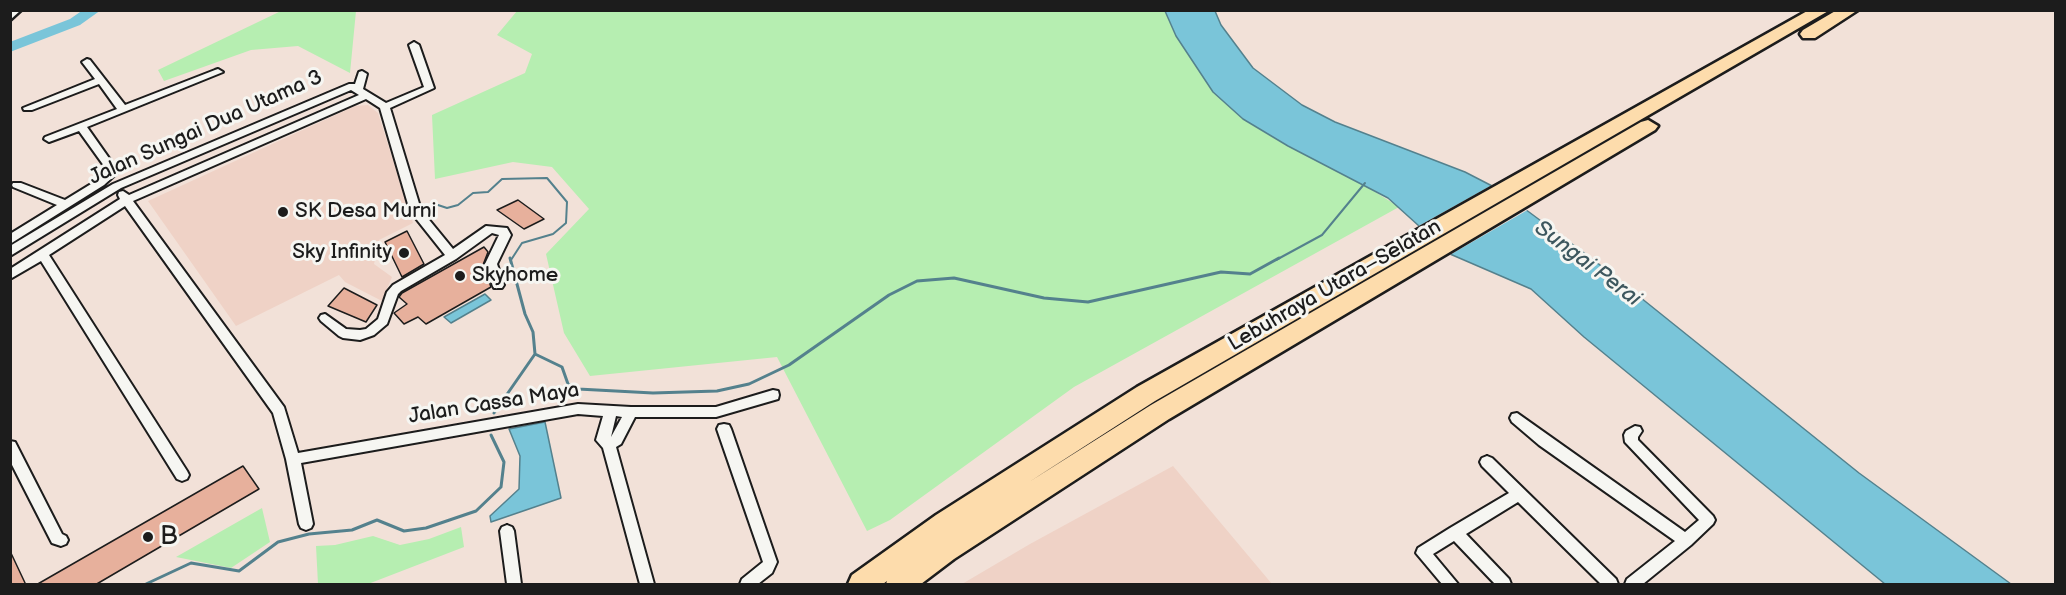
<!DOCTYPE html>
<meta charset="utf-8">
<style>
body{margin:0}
#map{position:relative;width:2066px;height:595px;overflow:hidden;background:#f2e1d8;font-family:"Balsamiq Sans",sans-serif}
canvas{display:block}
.frame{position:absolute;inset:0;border:12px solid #1c1c1c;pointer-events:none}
</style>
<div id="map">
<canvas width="2066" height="595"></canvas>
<div class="frame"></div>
</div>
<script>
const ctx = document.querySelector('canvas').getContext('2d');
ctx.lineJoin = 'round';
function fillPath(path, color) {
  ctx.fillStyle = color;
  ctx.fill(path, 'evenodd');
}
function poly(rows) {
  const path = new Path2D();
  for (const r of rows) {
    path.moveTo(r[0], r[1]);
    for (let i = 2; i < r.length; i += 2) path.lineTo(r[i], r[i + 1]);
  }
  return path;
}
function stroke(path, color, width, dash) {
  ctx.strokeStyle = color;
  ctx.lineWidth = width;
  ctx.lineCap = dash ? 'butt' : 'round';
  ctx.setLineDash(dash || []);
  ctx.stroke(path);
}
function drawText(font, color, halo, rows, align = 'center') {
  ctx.font = font + ' "Balsamiq Sans",sans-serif';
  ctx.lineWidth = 6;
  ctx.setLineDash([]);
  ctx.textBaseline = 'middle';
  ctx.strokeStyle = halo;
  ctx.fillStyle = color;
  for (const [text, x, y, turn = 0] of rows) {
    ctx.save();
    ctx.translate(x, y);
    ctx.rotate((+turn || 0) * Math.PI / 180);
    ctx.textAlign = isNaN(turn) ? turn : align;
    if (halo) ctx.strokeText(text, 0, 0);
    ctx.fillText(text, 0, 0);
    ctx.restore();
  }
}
const built = poly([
 [368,105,378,113,413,223,379,240,374,264,392,277,382,301,345,282,339,275,236,326,148,201,355,106],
 [1173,466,1272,584,962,584,1030,544]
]);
const green = poly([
 [281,11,356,11,350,73,298,46,251,50,164,81,158,70],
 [517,11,1165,11,1176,36,1213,91,1243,119,1288,146,1361,183,1399,207,1074,387,890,520,867,531,777,357,590,376,564,333,546,254,589,209,552,167,513,162,435,179,432,115,525,73,532,54,497,35],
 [262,508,270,542,231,568,176,557],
 [461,527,464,547,368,584,318,584,316,546,335,545,373,536,400,545,429,539]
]);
const water = poly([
 [1165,11,1215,11,1221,25,1253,68,1302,105,1335,122,1465,172,1498,189,1595,261,1859,473,2011,584,1885,584,1584,337,1531,289,1450,254,1388,198,1288,146,1243,119,1213,92,1176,36,1165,11],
 [485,294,491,300,451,323,444,317,485,294],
 [545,422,561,498,491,522,490,516,519,489,520,456,509,429,545,422]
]);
const pier = poly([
 [1494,184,1531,208,1448,256,1429,244,1415,228]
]);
const streamFar1 = poly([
 [438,205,447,208,458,205,473,193,488,192,502,179,547,178,567,202,566,223,553,234,522,243,511,260],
 [1276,260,1322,235,1365,183]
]);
const stream = poly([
 [510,258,525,314,533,332,535,354,562,367,568,384,578,389,653,393,717,391,749,384,789,365,889,295,917,281,954,278,1044,298,1088,302,1221,272,1250,274,1279,258],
 [494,413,535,354],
 [146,584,191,563,239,571,278,542,309,534,352,530,377,520,404,531,426,528,476,511,501,487,504,462,491,435]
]);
const river = poly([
 [83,10,101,10,80,25,10,52,10,42,70,19,83,10]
]);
const building = poly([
 [518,200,544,219,524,229,497,210,518,200],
 [407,231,424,264,402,277,385,242,407,231],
 [484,247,488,252,483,265,491,287,426,324,418,317,404,324,394,313,407,304,399,297,402,293,484,247],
 [344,288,377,305,366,322,328,306,344,288],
 [243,466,259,489,95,585,36,585,243,466],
 [10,551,26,585,10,585,10,551]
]);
const minor = poly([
 [414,42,419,45,434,88,390,108,421,210,453,249,486,226,507,228,511,235,497,264,504,285,502,288,494,288,485,264,499,235,492,233,456,259,401,291,398,294,387,324,374,335,360,340,343,338,339,336,321,321,319,318,321,315,325,314,346,329,360,330,366,329,378,319,387,292,393,285,445,255,410,211,380,108,366,99,133,201,284,407,298,453,578,404,631,407,716,407,773,390,778,391,779,395,778,399,716,417,635,417,621,444,616,447,654,584,640,584,603,448,596,440,603,416,578,414,301,463,313,524,311,528,306,530,301,528,299,524,286,459,273,413,125,206,49,255,187,471,189,475,187,479,182,481,177,479,41,261,10,279,10,269,120,199,118,195,119,192,123,191,129,195,359,95,351,90,121,188,10,256,10,246,113,184,349,84,355,84,359,72,362,71,367,74,363,89,386,103,424,87,409,45,414,42],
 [616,416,622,417,611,437,616,416],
 [87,59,90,60,125,105,215,70,218,69,223,72,87,127,118,171,117,173,104,185,10,244,10,234,57,205,13,187,12,185,13,183,21,183,65,200,96,181,107,170,79,131,49,142,44,139,45,137,117,109,99,84,32,110,24,110,23,108,95,79,82,62,87,59],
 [1517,413,1685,532,1699,520,1625,442,1624,435,1626,431,1635,426,1640,427,1642,431,1638,437,1638,440,1713,516,1715,520,1713,524,1691,545,1643,584,1625,584,1627,579,1675,541,1539,445,1512,422,1510,418,1512,414,1517,413],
 [724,424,729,425,731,429,777,562,772,573,758,584,740,584,742,579,763,562,717,429,719,425,724,424],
 [10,441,15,442,62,534,66,536,68,540,66,544,61,546,52,543,10,461,10,441],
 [1487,456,1492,458,1616,579,1618,584,1601,584,1518,502,1466,534,1509,579,1511,584,1495,584,1454,541,1433,554,1458,584,1442,584,1416,553,1418,548,1450,528,1509,493,1482,466,1480,462,1482,458,1487,456],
 [507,525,512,527,514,531,521,584,507,584,500,531,502,527,507,525]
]);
const tertiary = poly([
 [10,10,21,10,10,20,10,10]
]);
const motorway = poly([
 [1809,10,1830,10,1155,401,1029,482,1151,405,1641,122,1648,120,1658,126,1655,130,1169,419,954,559,921,584,886,584,887,581,883,584,848,584,852,575,936,515,1137,387,1809,10],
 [1837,10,1858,10,1815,38,1803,38,1800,34,1803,30,1837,10]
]);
const markers = [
 [283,212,6,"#1c1c1c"],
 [404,253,6,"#1c1c1c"],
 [460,276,6,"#1c1c1c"],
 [148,537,6,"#1c1c1c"]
];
const streetNames = [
 ["Jalan Sungai Dua Utama 3",206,128,-24],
 ["Lebuhraya Utara–Selatan",1335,286,-30],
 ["Jalan Cassa Maya",494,404,-9]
];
const poiNames = [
 ["SK Desa Murni",295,212],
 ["Sky Infinity",392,253,"right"],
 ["Skyhome",472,276]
];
const waterNames = [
 ["Sungai Perai",1587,264,37]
];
const nearPoinames = [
 ["B",160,537]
];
fillPath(built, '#efd2c6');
fillPath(green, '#b6eeb1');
fillPath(water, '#7ac5d9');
stroke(water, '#54818d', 1.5);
fillPath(pier, '#f2e1d8');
stroke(streamFar1, '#54818d', 2);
stroke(stream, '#54818d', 3);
fillPath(river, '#7ac5d9');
fillPath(building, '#e7b09c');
stroke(building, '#1c1c1c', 1.5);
stroke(minor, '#1c1c1c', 4);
stroke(tertiary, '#1c1c1c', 5);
stroke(motorway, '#1c1c1c', 5);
fillPath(minor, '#f6f6f2');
fillPath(tertiary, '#f6f6f2');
fillPath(motorway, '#fddcac');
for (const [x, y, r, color] of markers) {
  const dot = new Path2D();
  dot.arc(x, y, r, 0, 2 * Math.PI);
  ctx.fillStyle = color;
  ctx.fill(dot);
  stroke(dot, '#f6f6f2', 2);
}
drawText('21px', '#1c1c1c', '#f6f6f2', streetNames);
drawText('21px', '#1c1c1c', '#f6f6f2', poiNames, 'left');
drawText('italic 22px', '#3d575e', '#f6f6f2', waterNames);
drawText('26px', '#1c1c1c', '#f6f6f2', nearPoinames, 'left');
</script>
